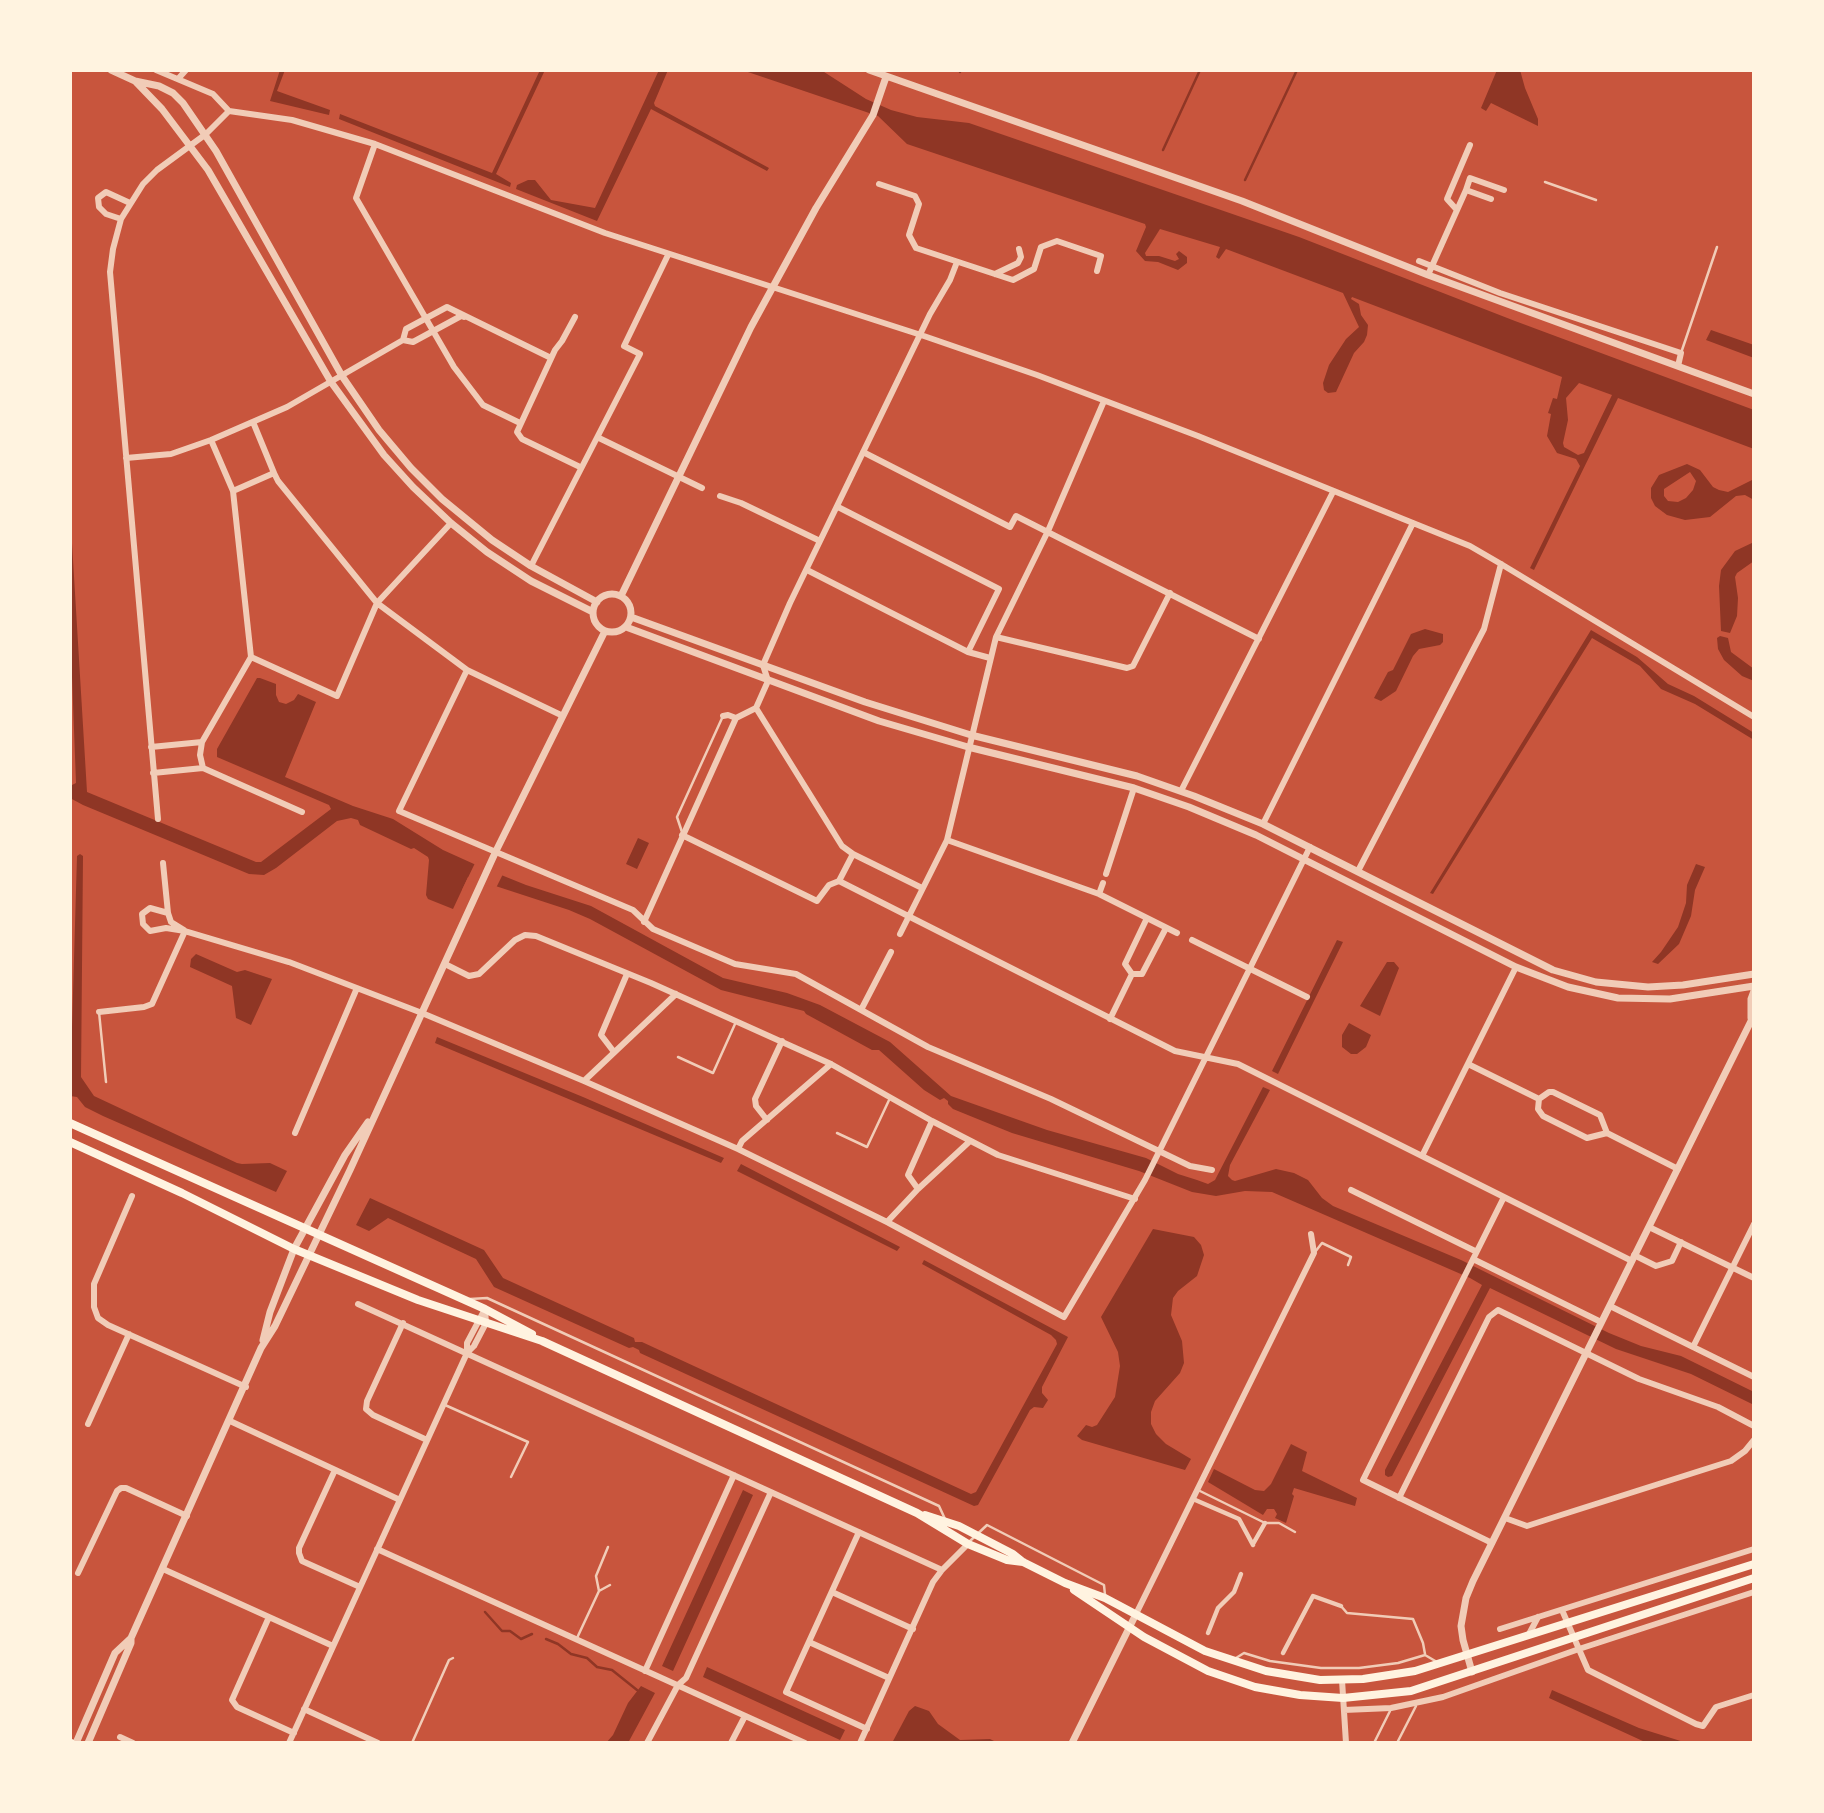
<!DOCTYPE html>
<style>
body{margin:0}
#map{position:relative;width:1824px;height:1813px;overflow:hidden;background:#c8553d;font-family:Lato,sans-serif}
canvas{display:block}
.frame{position:absolute;inset:0;border:72px solid #fff3e0;pointer-events:none}
</style>
<div id="map">
<canvas width="1824" height="1813"></canvas>
<div class="frame"></div>
</div>
<script>
const ctx = document.querySelector('canvas').getContext('2d');
ctx.lineJoin = 'round';
function fillPath(path, color) {
  ctx.fillStyle = color;
  ctx.fill(path, 'evenodd');
}
function poly(rows) {
  const path = new Path2D();
  for (const r of rows) {
    if (r.length === 3) {
      path.moveTo(r[0] + r[2], r[1]);
      path.arc(r[0], r[1], r[2], 0, 2 * Math.PI);
      continue;
    }
    path.moveTo(r[0], r[1]);
    for (let i = 2; i < r.length; i += 2) path.lineTo(r[i], r[i + 1]);
  }
  return path;
}
function stroke(path, color, width, dash) {
  ctx.strokeStyle = color;
  ctx.lineWidth = width;
  ctx.lineCap = dash ? 'butt' : 'round';
  ctx.setLineDash(dash || []);
  ctx.stroke(path);
}
const water = poly([
 [280,70,285,70,277,91,330,110,329,115,270,101],
 [540,70,545,70,496,174,511,183,510,187,339,119,340,114,492,173],
 [659,70,668,70,654,103,655,106,769,168,767,171,651,109,597,221,516,189,517,185,528,180,535,180,551,200,595,208],
 [742,70,821,70,866,99,891,110,917,117,969,123,1299,237,1515,321,1754,410,1754,449,1618,398,1534,570,1530,568,1580,466,1576,459,1557,453,1547,436,1551,414,1548,413,1553,398,1557,399,1562,377,1352,297,1351,299,1359,304,1361,315,1368,325,1367,335,1364,342,1354,353,1336,392,1328,393,1324,390,1323,383,1329,365,1346,339,1359,327,1343,293,1226,249,1219,259,1216,257,1220,247,1160,229,1145,253,1146,256,1159,256,1175,261,1179,259,1176,254,1179,251,1187,257,1187,263,1178,270,1158,262,1145,261,1136,251,1146,227,1145,224,907,144,878,116],
 [1579,383,1612,395,1584,453,1578,455,1564,447,1563,443,1568,420,1566,398],
 [1497,70,1520,70,1525,88,1538,119,1538,126,1491,103,1486,111,1481,108],
 [1711,330,1754,345,1754,358,1706,340],
 [1687,464,1700,470,1713,487,1719,490,1728,492,1754,479,1754,500,1745,495,1736,496,1710,517,1685,520,1667,515,1655,506,1651,498,1651,488,1659,475],
 [1690,472,1696,481,1693,490,1686,498,1678,502,1668,501,1664,496,1664,489],
 [70,510,87,792,256,862,261,862,331,809,329,805,217,757,217,749,257,678,260,678,276,684,276,695,279,702,286,704,294,700,298,694,316,702,285,777,353,806,393,819,443,850,474,864,526,885,591,906,723,978,787,993,820,1005,890,1042,951,1096,1047,1130,1146,1158,1178,1174,1197,1180,1208,1184,1215,1180,1263,1087,1270,1090,1230,1165,1228,1176,1232,1180,1235,1181,1276,1169,1294,1173,1308,1180,1322,1198,1333,1206,1461,1260,1609,1333,1641,1346,1681,1356,1754,1392,1754,1405,1691,1374,1616,1349,1490,1288,1392,1476,1388,1477,1385,1475,1385,1470,1482,1285,1470,1278,1272,1192,1245,1191,1216,1196,1192,1192,1139,1171,1012,1133,953,1109,948,1104,948,1101,944,1098,940,1100,924,1090,879,1050,872,1050,806,1014,804,1011,721,990,590,919,569,910,468,877,453,909,428,899,426,895,429,860,428,857,414,848,411,849,360,825,358,820,351,818,337,821,276,868,264,875,249,874,83,805,70,798,70,786,76,783,70,623],
 [1754,542,1754,561,1737,573,1735,577,1738,598,1737,616,1730,633,1721,631,1719,586,1721,570,1735,551],
 [1425,629,1443,634,1443,642,1440,645,1419,649,1413,656,1396,691,1381,701,1374,698,1388,672,1393,670,1411,634],
 [1591,630,1637,657,1668,684,1694,696,1754,733,1754,740,1695,704,1661,689,1640,666,1592,638,1433,894,1430,893],
 [1720,636,1728,638,1731,652,1754,669,1754,681,1742,676,1724,660,1718,649,1717,638],
 [638,838,649,843,637,869,626,864],
 [80,854,83,856,81,1077,94,1096,237,1163,242,1164,270,1163,287,1171,276,1192,103,1116,85,1107,77,1097,70,1096,77,856],
 [1696,864,1705,867,1695,890,1691,916,1679,944,1658,964,1652,962,1661,952,1678,927,1686,903,1687,885],
 [1337,940,1343,942,1278,1074,1272,1071],
 [196,954,237,972,245,970,272,979,251,1025,236,1018,232,986,190,967,191,959],
 [1387,962,1394,962,1399,968,1380,1016,1360,1006],
 [1349,1023,1371,1035,1366,1047,1357,1054,1351,1054,1342,1047,1342,1035],
 [437,1037,583,1097,724,1158,721,1163,435,1043],
 [741,1164,900,1247,897,1251,737,1171],
 [370,1198,484,1250,503,1278,634,1338,635,1342,642,1342,971,1494,976,1492,1057,1344,1056,1340,1051,1335,922,1264,924,1260,1068,1337,1042,1387,1042,1393,1048,1400,1043,1408,1034,1407,1030,1410,978,1505,974,1506,640,1353,639,1350,633,1347,629,1348,494,1287,476,1259,388,1218,369,1231,356,1225],
 [1153,1229,1194,1237,1201,1245,1204,1255,1197,1276,1178,1291,1173,1298,1171,1315,1182,1341,1184,1363,1180,1373,1155,1401,1151,1412,1151,1424,1156,1434,1166,1444,1191,1459,1185,1470,1082,1440,1077,1436,1086,1425,1092,1427,1097,1425,1115,1397,1120,1366,1118,1352,1101,1317],
 [1291,1444,1307,1452,1302,1471,1357,1498,1355,1506,1294,1488,1292,1494,1294,1496,1286,1523,1275,1518,1277,1514,1274,1509,1267,1509,1263,1515,1208,1482,1214,1469,1255,1490,1264,1491,1271,1484],
 [743,1490,753,1495,673,1671,662,1666],
 [707,1667,845,1730,840,1740,703,1677],
 [641,1686,655,1693,628,1743,606,1743,613,1735,628,1703],
 [1552,1690,1639,1728,1687,1743,1645,1742,1549,1698],
 [915,1706,929,1711,938,1724,960,1740,990,1739,998,1743,892,1743,909,1711]
]);
const pier = poly([
 [476,861,504,872,496,888,470,881,465,891,462,890]
]);
const stream = poly([
 [960,72,960,70],
 [1163,150,1200,70],
 [1245,180,1297,70],
 [485,1612,502,1631,510,1631,521,1639,532,1634],
 [546,1639,558,1644,571,1654,587,1658,597,1667,612,1670,637,1690]
]);
const service = poly([
 [1545,182,1596,200],
 [1681,353,1717,247],
 [682,832,677,817,723,716],
 [99,1012,106,1082],
 [678,1057,713,1073,735,1024],
 [837,1133,867,1147,890,1098],
 [1315,1252,1322,1243,1351,1257,1348,1265],
 [470,1299,487,1298,939,1506,945,1519],
 [445,1405,528,1442,511,1477],
 [1200,1491,1265,1523,1279,1523,1295,1532],
 [970,1541,987,1525,1104,1585,1105,1595],
 [599,1591,610,1585],
 [1341,1606,1347,1613,1413,1619,1423,1643,1425,1654],
 [577,1638,599,1591,596,1576,608,1547],
 [1236,1658,1244,1653,1270,1661,1321,1668,1359,1668,1398,1663,1425,1655,1437,1662],
 [412,1743,449,1660,453,1658],
 [1374,1743,1390,1711],
 [1397,1743,1416,1706]
]);
const pedestrian = poly([
 [1193,1499,1239,1519,1253,1545],
 [1253,1544,1265,1523],
 [1208,1633,1218,1608,1234,1592,1241,1574],
 [1283,1653,1313,1596,1341,1606]
]);
const minor = poly([
 [156,70,213,94,229,111,292,120,375,144,605,233,921,335,1037,375,1198,436,1413,523,1470,546,1501,564,1754,717],
 [178,79,186,70],
 [375,144,356,198,454,367,483,405,520,423],
 [879,184,915,196,919,204,909,235,916,248,1013,280,1034,269,1041,247,1057,241,1101,256,1097,271],
 [1466,190,1470,178,1504,190],
 [1457,210,1447,199,1470,145],
 [121,219,106,214,99,207,98,198,106,192,130,203],
 [1419,261,1500,293,1681,353,1678,366],
 [995,274,1018,263,1021,257,1019,249],
 [1428,275,1466,190,1491,199],
 [575,317,562,341,555,350,517,432,522,439,580,467],
 [403,340,413,342,461,316,464,317],
 [599,438,702,488],
 [211,440,233,491,274,473,253,422],
 [863,452,1010,527,1016,516,1259,639],
 [126,458,171,454,211,440,287,407,403,340,406,329,447,307,551,358],
 [274,473,278,481,377,603,467,670,563,716],
 [233,491,251,657],
 [720,496,741,503,820,541],
 [838,507,999,589,968,652],
 [531,566,640,354,624,346,668,255],
 [807,570,968,652,990,658],
 [996,637,1127,668,1133,666,1170,593],
 [467,670,399,811,633,910,653,929,735,964,796,974,928,1047,1051,1099,1190,1166,1212,1170],
 [756,708,842,846,853,854,922,888],
 [723,716,728,715,736,718,756,708,768,681,763,665,790,603,930,314,950,280,957,262],
 [151,747,202,742],
 [203,768,200,755,202,742,251,657,337,696,377,603,451,523],
 [153,773,203,768,302,812],
 [1181,791,1333,492],
 [158,819,110,272,113,249,121,219,143,184,157,170,206,134,229,111],
 [1263,824,1413,523],
 [682,835,817,901,829,885,839,881],
 [947,840,1099,894,1177,933],
 [163,863,168,913,171,922,184,930],
 [1358,871,1484,629,1501,564],
 [1106,874,1134,788],
 [839,881,1175,1051,1238,1064,1632,1261],
 [839,881,853,854],
 [1099,894,1103,883],
 [168,913,150,908,142,914,143,924,150,931,166,928,185,931,289,962,422,1013,584,1081,738,1149,887,1222,1064,1317,1145,1180,1310,847],
 [1147,918,1125,964,1132,974,1142,974,1166,928],
 [644,922,736,718],
 [900,934,947,840,996,637,1048,531,1104,401],
 [1192,940,1307,997],
 [445,964,469,976,479,974,515,940,525,935,536,936,651,983,831,1064,932,1121,998,1155,1135,1199],
 [861,1010,891,952],
 [99,1012,144,1007,152,1004,185,931],
 [1110,1019,1132,974],
 [614,1052,601,1035,627,974],
 [1468,1064,1539,1099,1549,1092,1553,1092,1600,1115,1607,1133,1678,1169],
 [584,1081,676,994],
 [1539,1099,1538,1109,1543,1116,1587,1138,1607,1133],
 [767,1120,756,1106,755,1099,782,1041],
 [295,1133,357,988],
 [738,1149,742,1141,831,1064],
 [1422,1156,1516,967],
 [918,1189,908,1175,932,1121],
 [1351,1190,1475,1251],
 [132,1196,94,1284,94,1307,98,1318,108,1325,246,1387],
 [887,1222,918,1189,969,1142],
 [1649,1227,1754,1278],
 [1634,1255,1656,1266,1672,1261,1681,1242],
 [1473,1259,1601,1322],
 [358,1304,942,1570],
 [1610,1306,1754,1377],
 [403,1323,367,1401,366,1409,373,1415,427,1440],
 [1693,1347,1754,1224],
 [467,1353,474,1346,486,1323,485,1309],
 [230,1421,400,1500],
 [88,1424,129,1334],
 [335,1470,299,1548,299,1553,302,1561,360,1587],
 [1399,1498,1489,1317,1498,1310,1639,1379,1718,1407,1754,1426],
 [1505,1518,1527,1526,1561,1515,1731,1461,1745,1451,1754,1440],
 [859,1532,786,1692,867,1729],
 [1492,1543,1363,1480,1504,1197],
 [377,1549,805,1743],
 [163,1569,333,1646],
 [78,1573,117,1491,121,1488,126,1488,187,1516],
 [832,1592,913,1629],
 [1562,1610,1588,1670,1696,1724,1703,1726,1716,1707,1754,1695],
 [1136,1614,1314,1253,1311,1234],
 [269,1617,232,1700,237,1707,294,1733],
 [1500,1629,1754,1549],
 [1529,1634,1538,1617],
 [809,1642,889,1678],
 [645,1671,734,1475],
 [1342,1680,1346,1743],
 [304,1709,378,1743],
 [1344,1710,1391,1708,1443,1697,1579,1649,1754,1592],
 [120,1737,133,1743],
 [289,1743,467,1353,467,1343,485,1309],
 [647,1743,678,1685,686,1678,771,1492],
 [731,1743,745,1716],
 [860,1743,933,1582,942,1570,968,1544]
]);
const tertiary = poly([
 [111,70,135,81,159,86,173,93,183,103,216,151,342,376,379,430,411,468,442,499,492,540,531,566,597,602],
 [869,70,1242,201,1428,275,1754,394],
 [136,82,162,109,208,170,331,382,384,455,413,487,451,523,487,552,531,581,593,612],
 [612,613,19],
 [621,596,751,327,816,208,873,115,886,77],
 [631,617,865,702,971,735,1137,776,1194,796,1263,824,1553,970,1596,982,1648,987,1683,985,1754,974],
 [626,627,879,721,968,747,1134,788,1189,807,1256,835,1516,967,1568,987,1618,998,1670,999,1754,986],
 [1751,1018,1751,999,1754,991],
 [263,1340,270,1312,294,1249,345,1155,368,1122],
 [1472,1672,1463,1640,1461,1626,1466,1598,1473,1581,1754,1015],
 [76,1743,115,1653,131,1638],
 [88,1743,131,1643,131,1638,261,1348,275,1326,350,1170,496,851,605,631],
 [1072,1743,1136,1614]
]);
const secondary = poly([
 [70,1123,485,1309,532,1334],
 [70,1142,182,1193,294,1249,418,1300,542,1341,917,1513,968,1544,1007,1560,1023,1562],
 [925,1515,959,1526,1013,1554,1023,1562,1065,1583,1105,1598,1205,1651,1266,1671,1320,1680,1363,1679,1415,1671,1754,1564],
 [1074,1590,1144,1637,1208,1671,1255,1687,1300,1695,1343,1698,1411,1691,1754,1578],
 [70,1743,71,1743]
]);
fillPath(water, '#8f3625');
fillPath(pier, '#c8553d');
stroke(stream, '#8f3625', 2.5);
stroke(service, '#f1ccb7', 2.5);
stroke(pedestrian, '#f1ccb7', 4.5);
stroke(minor, '#f1ccb7', 6);
stroke(tertiary, '#f1ccb7', 7);
stroke(secondary, '#fff3e0', 8);
</script>
